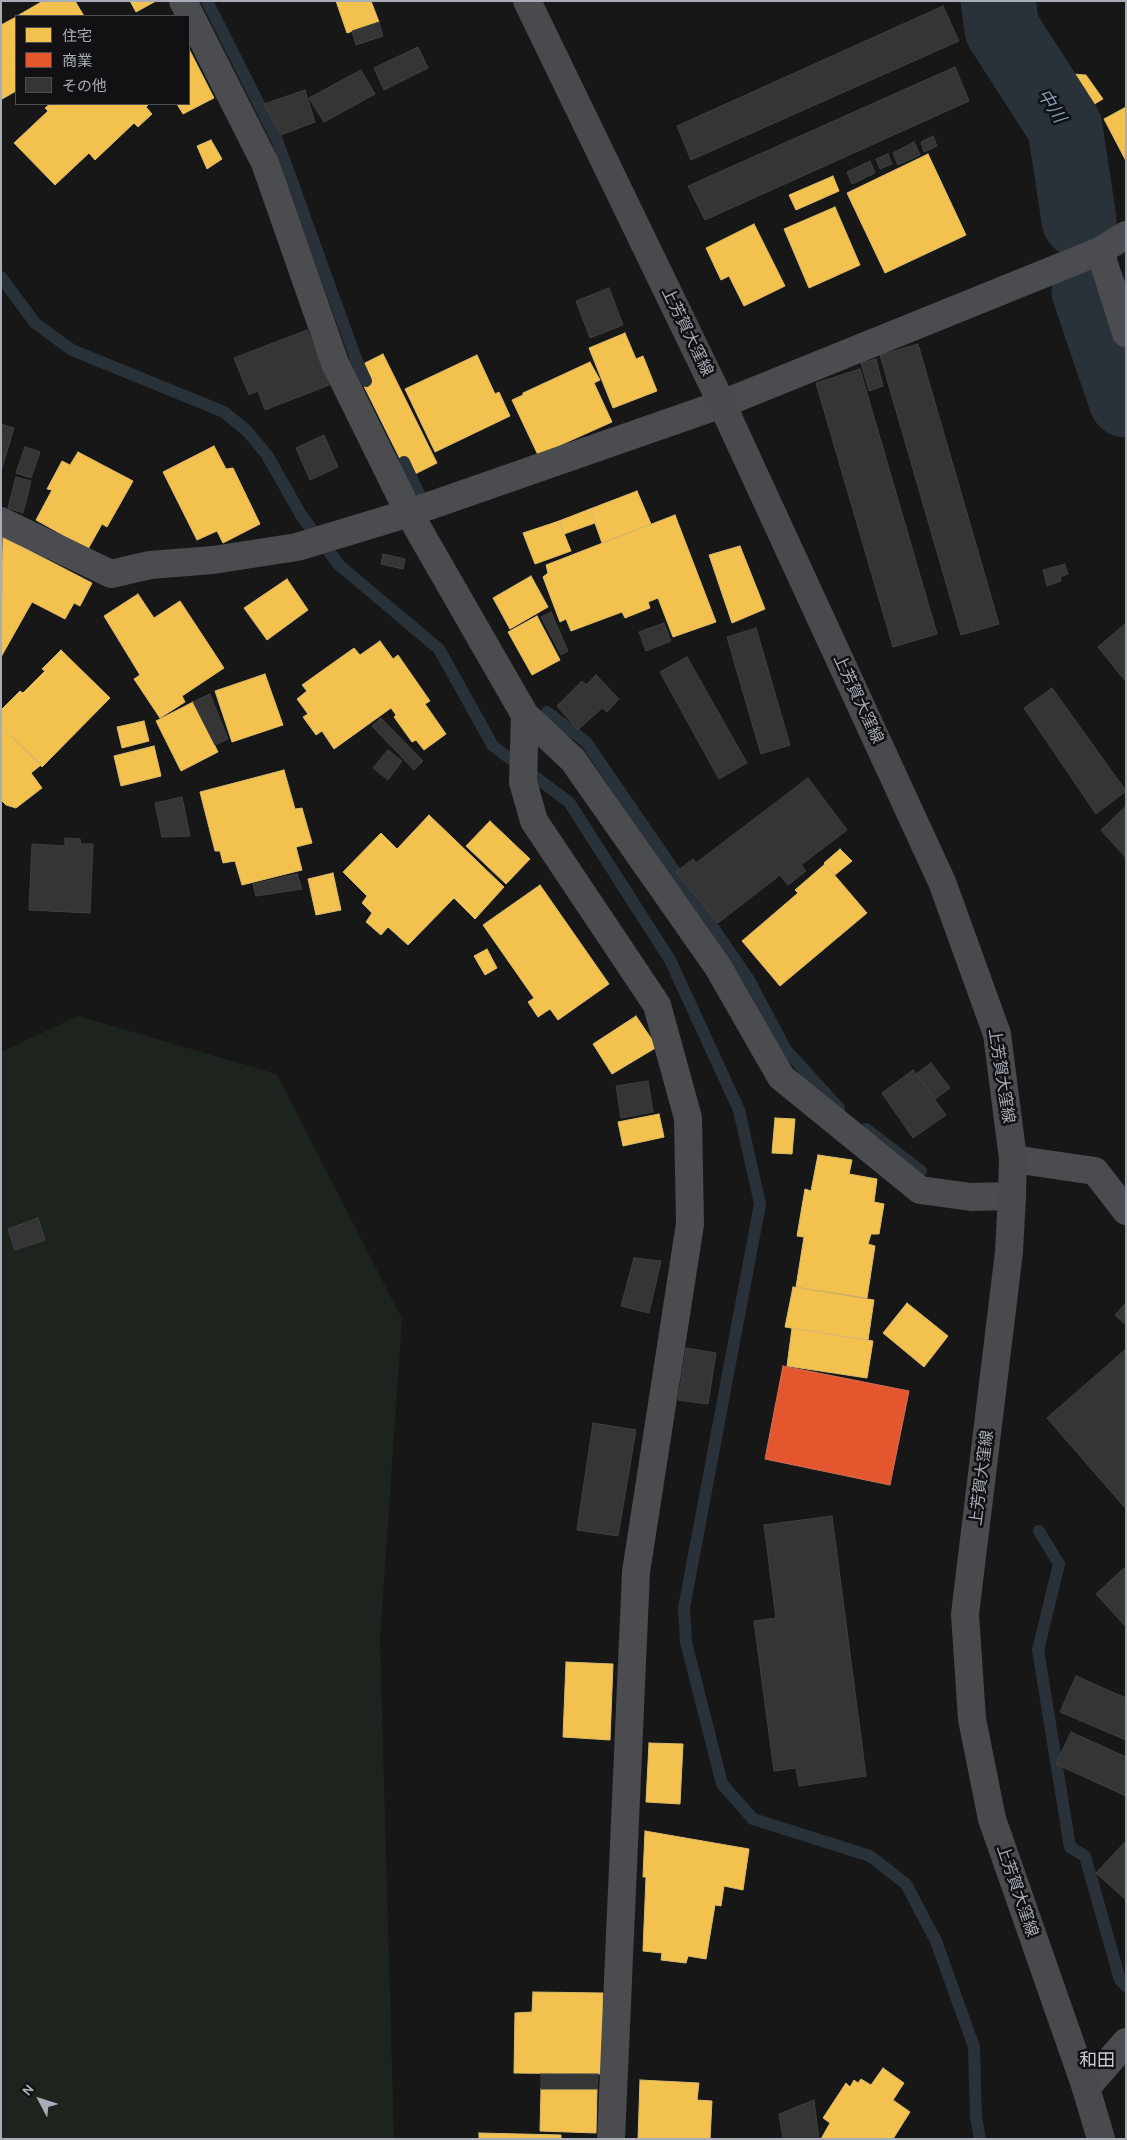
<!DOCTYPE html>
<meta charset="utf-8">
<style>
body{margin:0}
#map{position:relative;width:1127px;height:2140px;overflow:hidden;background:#171717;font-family:Karla,"Noto Sans JP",sans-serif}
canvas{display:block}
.frame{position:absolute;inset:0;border:2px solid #a8adb8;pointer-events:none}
.legend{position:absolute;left:15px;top:15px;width:175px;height:90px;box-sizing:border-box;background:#111113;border:1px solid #4d4f55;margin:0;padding:6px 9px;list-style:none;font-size:15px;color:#a8adb8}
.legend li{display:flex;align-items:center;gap:10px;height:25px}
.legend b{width:25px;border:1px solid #4d4f55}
.north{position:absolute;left:15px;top:2075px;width:50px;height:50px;-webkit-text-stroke:4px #111113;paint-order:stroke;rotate:310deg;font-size:14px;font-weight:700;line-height:20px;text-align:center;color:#a8adb8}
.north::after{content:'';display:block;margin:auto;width:18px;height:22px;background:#a8adb8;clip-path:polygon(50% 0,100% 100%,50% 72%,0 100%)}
</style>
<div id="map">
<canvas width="1127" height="2140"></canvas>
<div class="frame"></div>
<ul class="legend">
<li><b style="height:14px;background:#f2c14e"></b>住宅</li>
<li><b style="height:14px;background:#e4572e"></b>商業</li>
<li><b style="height:14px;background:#353536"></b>その他</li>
</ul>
<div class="north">N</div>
</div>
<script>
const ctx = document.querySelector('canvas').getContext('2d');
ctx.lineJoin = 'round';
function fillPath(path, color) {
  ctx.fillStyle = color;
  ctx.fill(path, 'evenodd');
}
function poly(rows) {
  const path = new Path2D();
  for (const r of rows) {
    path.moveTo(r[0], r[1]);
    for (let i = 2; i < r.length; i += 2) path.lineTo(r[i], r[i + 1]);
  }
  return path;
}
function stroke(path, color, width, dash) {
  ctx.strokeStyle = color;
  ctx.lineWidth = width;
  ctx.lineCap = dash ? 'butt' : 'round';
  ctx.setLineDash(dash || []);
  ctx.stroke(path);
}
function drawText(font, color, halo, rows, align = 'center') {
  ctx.font = font + ' Karla,"Noto Sans JP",sans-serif';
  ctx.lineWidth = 5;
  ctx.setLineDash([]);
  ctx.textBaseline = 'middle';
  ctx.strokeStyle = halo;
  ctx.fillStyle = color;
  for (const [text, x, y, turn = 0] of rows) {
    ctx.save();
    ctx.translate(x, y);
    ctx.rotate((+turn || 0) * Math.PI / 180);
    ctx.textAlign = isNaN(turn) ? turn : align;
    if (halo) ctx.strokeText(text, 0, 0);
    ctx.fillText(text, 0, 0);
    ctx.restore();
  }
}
const green = poly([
 [78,1016,277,1074,402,1319,380,1639,394,2139,1,2139,1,1052]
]);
const homes = poly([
 [43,1,75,1,84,16,17,16,43,1],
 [130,1,156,1,136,12,130,1],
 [336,1,371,1,379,22,347,33,336,1],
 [16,17,16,91,2,99,1,25,16,17],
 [189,49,214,98,183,114,177,104,189,104,189,49],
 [1058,73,1086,75,1103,99,1077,114,1058,73],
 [50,104,149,104,146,107,152,114,138,127,134,123,95,160,89,153,55,185,14,143,48,111,45,108,50,104],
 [1126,107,1126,161,1104,119,1126,107],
 [211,140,222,159,207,169,197,146,211,140],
 [928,154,966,235,885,273,847,193,928,154],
 [833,176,839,191,796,210,789,195,833,176],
 [835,207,860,265,809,288,784,229,835,207],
 [754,224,785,286,744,306,729,276,721,280,706,248,754,224],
 [625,333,636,359,643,356,657,391,613,408,589,348,625,333],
 [383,354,437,463,409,477,355,368,383,354],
 [477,355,495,394,499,392,510,416,435,452,405,389,477,355],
 [590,362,600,380,594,383,612,422,538,455,512,400,523,395,523,393,590,362],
 [214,446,226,469,233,468,260,524,223,543,217,531,197,540,163,472,214,446],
 [78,452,133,481,107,527,102,524,88,549,36,520,52,490,47,489,62,461,70,465,78,452],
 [637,491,651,524,602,543,590,509,637,491],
 [590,509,595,523,564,534,559,521,590,509],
 [675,515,716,622,673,637,658,598,648,602,650,608,625,618,622,612,571,631,566,619,560,622,543,577,548,573,546,565,675,515],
 [559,521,571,551,535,564,523,533,559,521],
 [3,537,92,583,80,606,74,603,65,619,32,602,1,657,3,537],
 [740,546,765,609,732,623,709,555,740,546],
 [531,576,548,607,510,629,493,598,531,576],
 [287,579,308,610,267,640,244,608,287,579],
 [138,594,154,618,180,601,224,668,182,696,185,702,160,718,134,679,140,675,104,616,138,594],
 [537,616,560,660,532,675,508,632,537,616],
 [380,641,393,659,398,655,430,701,425,704,446,734,424,750,416,740,412,742,394,717,396,715,391,708,334,749,322,731,316,735,303,717,308,714,297,699,307,691,302,685,354,648,360,655,380,641],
 [61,650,110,698,42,767,1,726,1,710,20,691,23,693,45,671,42,669,61,650],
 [265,674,283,725,232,742,215,691,265,674],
 [193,702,218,752,181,771,156,721,193,702],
 [144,721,149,741,122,748,117,727,144,721],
 [1,726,41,765,31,773,42,788,16,808,6,805,1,800,1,726],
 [154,746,161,776,121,786,114,756,154,746],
 [284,770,295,809,302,808,312,843,296,847,302,870,242,885,235,861,223,863,220,851,215,851,200,792,284,770],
 [429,815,504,887,475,919,454,898,408,945,388,927,381,935,366,922,372,913,362,903,367,896,343,872,381,833,397,849,429,815],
 [490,821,530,859,506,884,466,846,490,821],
 [840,849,852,861,835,875,824,863,840,849],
 [825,864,867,913,780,986,742,941,798,893,795,890,825,864],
 [333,873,341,910,316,915,308,879,333,873],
 [540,885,609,984,558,1020,550,1009,538,1017,528,1002,534,998,483,925,540,885],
 [487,949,497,968,485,975,474,956,487,949],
 [636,1016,657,1047,612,1074,593,1044,636,1016],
 [659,1114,664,1137,623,1146,618,1122,659,1114],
 [775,1118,795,1119,792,1154,772,1153,775,1118],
 [818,1155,852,1160,849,1174,877,1179,874,1202,884,1204,879,1234,871,1234,868,1244,875,1246,867,1298,796,1287,804,1237,797,1236,805,1189,811,1191,818,1155],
 [793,1287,874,1300,868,1340,785,1327,793,1287],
 [907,1303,948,1336,924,1367,883,1333,907,1303],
 [792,1328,873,1341,867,1378,787,1366,792,1328],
 [566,1662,613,1664,610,1740,563,1737,566,1662],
 [649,1743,683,1744,680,1804,646,1802,649,1743],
 [645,1831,749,1849,743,1890,724,1886,721,1906,715,1905,706,1959,688,1956,686,1963,661,1960,662,1953,643,1951,646,1877,643,1877,645,1831],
 [533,1992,603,1993,601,2074,514,2073,515,2013,532,2012,533,1992],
 [883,2068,904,2083,893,2100,910,2112,893,2139,821,2139,830,2123,823,2118,846,2083,850,2087,854,2080,858,2083,861,2079,871,2085,883,2068],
 [640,2080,699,2083,697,2100,712,2101,710,2139,638,2139,640,2080],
 [541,2089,597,2089,596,2133,540,2131,541,2089],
 [479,2133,561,2135,561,2139,479,2139,479,2133]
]);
const shops = poly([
 [783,1366,909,1391,890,1485,765,1459,783,1366]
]);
const stream = poly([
 [207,1,277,140,356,359,366,381],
 [1,277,35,323,72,350,224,412,247,431,267,455,301,515,339,565,439,649,493,746,569,802,670,960,739,1110,760,1204,684,1608,686,1642,722,1784,753,1819,870,1856,906,1884,936,1941,974,2047,976,2117,980,2139],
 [404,462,419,494],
 [547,712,586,742,749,980,786,1050,839,1108],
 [866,1129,921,1171],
 [1039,1531,1059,1564,1038,1650,1070,1847,1085,1856,1120,1980,1126,1986]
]);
const river = poly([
 [998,1,1002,29,1065,127,1079,220],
 [1089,291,1126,400]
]);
const building = poly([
 [943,6,959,41,691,160,677,126,943,6],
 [379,22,383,36,356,45,352,31,379,22],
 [418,47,428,68,384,90,374,68,418,47],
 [955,67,969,101,705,220,688,186,955,67],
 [361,70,375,94,324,122,309,98,361,70],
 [305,90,315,122,281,135,264,104,305,90],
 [933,136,937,146,924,152,921,142,933,136],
 [914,142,920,155,898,165,893,153,914,142],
 [888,154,892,164,880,169,876,159,888,154],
 [870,161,875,173,852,184,847,172,870,161],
 [609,288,623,325,590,338,576,301,609,288],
 [307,330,329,385,265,410,258,391,249,395,234,358,307,330],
 [918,344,999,624,961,635,880,355,918,344],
 [876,359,883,386,869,391,861,363,876,359],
 [860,369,937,634,893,647,816,383,860,369],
 [1,424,14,428,1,471,1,424],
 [324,435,338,467,310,480,296,448,324,435],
 [25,447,40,452,31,478,16,473,25,447],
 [16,477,31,481,23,513,8,508,16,477],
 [383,554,405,559,403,569,381,564,383,554],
 [1065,564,1068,574,1060,577,1061,581,1047,586,1043,570,1065,564],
 [551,612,568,651,561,655,541,617,551,612],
 [664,623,671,641,646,651,639,632,664,623],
 [1125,624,1126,625,1126,682,1098,647,1125,624],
 [756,628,790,745,761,754,727,637,756,628],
 [687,657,747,763,719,779,660,672,687,657],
 [596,675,619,699,607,712,602,708,578,730,557,706,582,681,586,685,596,675],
 [1052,688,1126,791,1096,814,1024,708,1052,688],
 [210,694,228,739,215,745,193,702,210,694],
 [381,718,423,761,414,770,372,726,381,718],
 [388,750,402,761,388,780,373,768,388,750],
 [808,778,847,830,801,865,806,871,788,885,780,875,718,923,676,872,693,859,696,863,808,778],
 [182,797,190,836,162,837,155,803,182,797],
 [1126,806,1126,858,1101,830,1126,806],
 [65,838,80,839,81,844,93,844,90,913,29,910,32,844,65,846,65,838],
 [297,874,302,889,256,896,253,884,297,874],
 [931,1063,950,1088,935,1099,916,1074,931,1063],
 [913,1070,946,1115,913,1138,882,1093,913,1070],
 [648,1081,653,1112,621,1118,616,1086,648,1081],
 [38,1218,45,1240,15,1250,8,1229,38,1218],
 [634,1258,661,1261,649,1313,621,1306,634,1258],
 [1126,1303,1126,1325,1115,1315,1126,1303],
 [686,1348,716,1353,708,1404,678,1400,686,1348],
 [1126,1349,1126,1509,1047,1418,1126,1349],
 [593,1423,636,1430,618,1536,577,1530,593,1423],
 [832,1516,866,1776,799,1786,796,1768,774,1771,754,1621,776,1618,764,1525,832,1516],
 [1124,1568,1126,1569,1126,1627,1096,1594,1124,1568],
 [1076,1676,1126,1698,1126,1740,1060,1712,1076,1676],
 [1071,1732,1126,1757,1126,1796,1056,1764,1071,1732],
 [1124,1843,1126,1845,1126,1900,1096,1873,1124,1843],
 [541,2074,598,2074,597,2089,541,2089,541,2074],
 [814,2100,819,2139,783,2139,779,2114,814,2100]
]);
const minor = poly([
 [183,1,265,163,335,363,409,513,525,715,573,760,718,967,781,1077,920,1190,971,1197,1012,1196],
 [1100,251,1126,333],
 [1,521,111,574,150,565,213,560,297,547,409,513,722,404,1100,251,1126,235],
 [525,715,523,782,534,821,657,1005,688,1118,690,1224,636,1572,611,2139],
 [1013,1159,1095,1171,1126,1211],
 [1086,2088,1126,2042]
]);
const secondary = poly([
 [527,1,722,404,942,882,997,1034,1013,1159,1012,1196,1009,1252,965,1614,972,1719,992,1819,1086,2088,1101,2139]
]);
const streetNames = [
 ["上芳賀大窪線",687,332,64],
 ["上芳賀大窪線",858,699,65],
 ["上芳賀大窪線",1001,1076,81],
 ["上芳賀大窪線",982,1478,-83],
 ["上芳賀大窪線",1017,1891,71]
];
const waterNames = [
 ["中川",1051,106,58]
];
const neighbourhoodNames = [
 ["和田",1097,2061]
];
fillPath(green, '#1d241e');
fillPath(homes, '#f2c14e');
stroke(homes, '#dcbb6e', 1);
fillPath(shops, '#e4572e');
stroke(shops, '#d27157', 1);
stroke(stream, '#2a3239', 12);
stroke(river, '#2a3239', 75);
fillPath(building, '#353536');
stroke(building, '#3f4043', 1);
stroke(minor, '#4b4c50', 28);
stroke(secondary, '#4a4a4e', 28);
drawText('16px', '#a8adb8', '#111113', streetNames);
drawText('italic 18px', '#7f9bb3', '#111113', waterNames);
drawText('18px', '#c9ccd4', '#111113', neighbourhoodNames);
</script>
